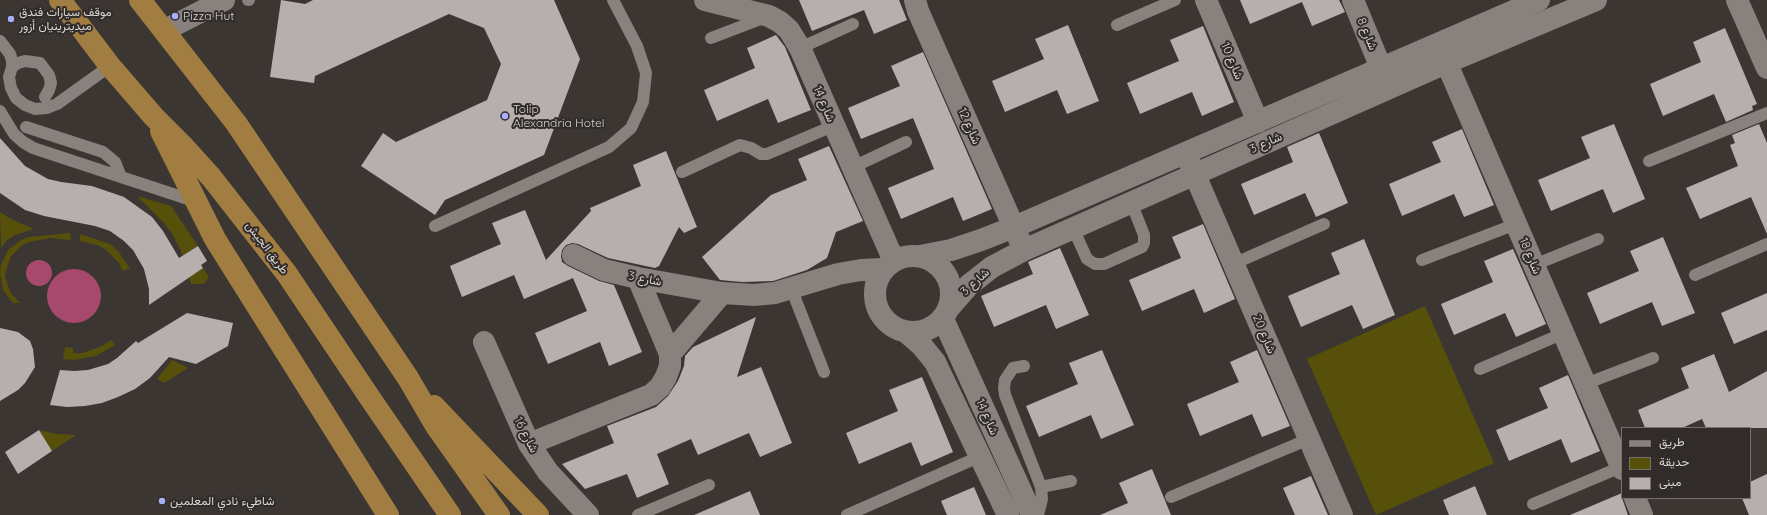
<!DOCTYPE html>
<meta charset="utf-8">
<style>
body{margin:0}
#map{position:relative;width:1767px;height:515px;overflow:hidden;background:#3c3633;font-family:Quicksand,Vazirmatn,sans-serif}
canvas{display:block}
.legend{position:absolute;left:1621px;top:427px;width:130px;height:72px;box-sizing:border-box;background:#312c29;border:1px solid #75706d;margin:0;padding:5px 7px;list-style:none;font-size:12px;color:#dad6d4}
.legend li{display:flex;align-items:center;gap:8px;height:20px}
.legend b{width:20px;border:1px solid #75706d}
</style>
<div id="map">
<canvas width="1767" height="515"></canvas>
<ul class="legend">
<li><b style="height:5px;background:#88817d"></b>طريق</li>
<li><b style="height:11px;background:#56500a"></b>حديقة</li>
<li><b style="height:11px;background:#b7afae"></b>مبنى</li>
</ul>
</div>
<script>
const ctx = document.querySelector('canvas').getContext('2d');
ctx.lineJoin = 'round';
function fillPath(path, color) {
  ctx.fillStyle = color;
  ctx.fill(path, 'evenodd');
}
function poly(rows) {
  const path = new Path2D();
  for (const r of rows) {
    if (r.length === 3) {
      path.moveTo(r[0] + r[2], r[1]);
      path.arc(r[0], r[1], r[2], 0, 2 * Math.PI);
      continue;
    }
    path.moveTo(r[0], r[1]);
    for (let i = 2; i < r.length; i += 2) path.lineTo(r[i], r[i + 1]);
  }
  return path;
}
function stroke(path, color, width, dash) {
  ctx.strokeStyle = color;
  ctx.lineWidth = width;
  ctx.lineCap = dash ? 'butt' : 'round';
  ctx.setLineDash(dash || []);
  ctx.stroke(path);
}
function drawText(font, color, halo, rows, align = 'center') {
  ctx.font = font + ' Quicksand,Vazirmatn,sans-serif';
  ctx.lineWidth = 4;
  ctx.setLineDash([]);
  ctx.textBaseline = 'middle';
  ctx.strokeStyle = halo;
  ctx.fillStyle = color;
  for (const [text, x, y, turn = 0] of rows) {
    ctx.save();
    ctx.translate(x, y);
    ctx.rotate((+turn || 0) * Math.PI / 180);
    ctx.textAlign = isNaN(turn) ? turn : align;
    if (halo) ctx.strokeText(text, 0, 0);
    ctx.fillText(text, 0, 0);
    ctx.restore();
  }
}
const green = poly([
 [137,196,171,206,198,246,188,252,199,271,203,268,209,277,204,284,191,284,181,251,173,235,162,221],
 [0,212,11,219,34,229,15,235,7,240,1,248],
 [70,233,71,240,50,238,29,242,22,245,11,256,6,270,5,277,10,292,20,303,13,303,3,290,0,274,1,265,8,250,21,240,28,237],
 [80,234,110,244,118,251,130,268,123,271,119,263,105,249,97,245,80,241],
 [1425,306,1494,463,1376,515,1307,359],
 [111,340,115,345,96,356,74,360,63,359,65,347,73,348,73,353,83,353,102,346],
 [172,360,188,368,164,383,157,379],
 [39,430,57,434,76,435,52,451]
]);
const water = poly([
 [39,273,13],
 [74,296,27]
]);
const building = poly([
 [281,0,305,4,313,0,554,0,580,59,544,155,445,200,435,215,361,166,383,133,396,142,487,100,501,64,484,28,449,14,315,76,314,83,270,77],
 [799,0,899,0,907,20,874,34,864,10,812,31],
 [1240,0,1339,0,1345,12,1312,26,1302,2,1250,24],
 [1068,25,1099,101,1067,114,1057,90,1005,112,992,81,1044,59,1035,39],
 [1203,26,1234,102,1202,116,1192,92,1140,114,1127,83,1179,61,1170,40],
 [1725,28,1757,104,1752,106,1753,110,1726,122,1714,94,1663,116,1650,84,1701,62,1693,42],
 [776,35,785,47,811,110,778,123,768,99,717,121,704,90,755,68,747,48],
 [923,52,992,209,963,221,953,197,901,219,888,188,934,169,913,118,861,139,848,108,900,86,891,66],
 [1614,124,1645,199,1613,213,1603,189,1551,211,1538,180,1590,158,1581,137],
 [1759,124,1767,143,1767,234,1751,197,1700,219,1686,188,1738,166,1730,145,1735,143,1732,135],
 [1462,129,1494,205,1464,217,1454,194,1402,216,1389,184,1441,162,1432,142],
 [1319,133,1348,203,1316,217,1305,193,1254,215,1241,184,1293,162,1287,147],
 [0,138,25,166,48,179,61,182,92,186,124,197,152,217,163,231,179,258,198,246,207,261,201,265,203,268,149,305,149,289,144,269,133,250,124,241,110,231,95,226,44,216,25,210,0,193],
 [829,146,863,221,836,232,827,258,807,270,773,281,742,282,720,280,702,257,771,195,807,180,798,159],
 [666,151,697,227,684,233,679,227,659,266,655,268,608,258,578,244,572,243,566,245,562,250,561,256,562,262,568,266,599,281,614,285,642,352,609,366,600,342,548,364,535,333,587,311,573,278,524,299,514,275,462,297,450,266,501,244,492,223,525,210,546,260,591,211,590,208,641,186,633,165],
 [1203,224,1235,299,1204,313,1194,289,1142,311,1129,280,1181,258,1172,237],
 [1663,237,1695,313,1662,326,1652,302,1600,324,1587,293,1639,271,1630,251],
 [1364,239,1395,315,1363,329,1352,305,1301,327,1288,296,1340,274,1331,253],
 [1060,248,1089,315,1056,329,1046,305,994,327,981,296,1033,274,1028,262],
 [1513,249,1546,324,1516,337,1505,313,1454,335,1441,304,1493,282,1484,261],
 [1767,293,1767,330,1734,344,1721,313],
 [187,313,233,323,228,346,196,364,169,357,150,378,135,389,118,397,102,403,85,406,67,407,50,405,60,370,74,371,88,370,108,364,117,358,136,341,138,343],
 [756,317,737,377,761,367,792,443,760,457,749,433,698,455,691,439,657,454,669,484,637,498,627,474,585,489,562,464,614,443,607,426,656,407,668,396,678,381,684,366,685,356,693,347],
 [0,328,18,332,30,341,33,349,35,367,25,383,18,390,0,401],
 [1102,350,1134,425,1101,439,1091,415,1039,437,1026,406,1078,384,1069,363],
 [1257,350,1290,426,1262,437,1252,414,1200,436,1187,404,1239,382,1230,362],
 [1714,354,1729,392,1767,371,1767,428,1706,428,1702,419,1682,428,1645,428,1638,410,1689,388,1681,368],
 [1568,375,1600,451,1571,463,1561,439,1509,461,1496,430,1548,408,1539,388],
 [922,377,953,452,921,466,911,442,859,464,846,433,898,411,889,390],
 [39,430,52,451,18,474,5,452],
 [1152,469,1171,515,1100,515,1128,503,1119,483],
 [1767,474,1767,515,1749,515,1742,498,1750,498,1750,482],
 [1311,476,1328,515,1295,515,1283,488],
 [1475,486,1487,515,1449,515,1443,500],
 [974,487,986,515,947,515,941,501],
 [750,491,760,515,694,515],
 [1622,493,1622,498,1628,515,1570,515]
]);
const service = poly([
 [248,0,249,0],
 [1117,25,1175,0],
 [711,38,766,17],
 [0,41,10,54,12,61,12,67,9,77,11,88,16,98,25,105,35,109,47,108,57,104,110,66],
 [800,48,853,24],
 [12,67,18,63,25,61,40,63,49,75,51,83,49,90,45,97],
 [0,111,14,134,23,142,33,148,194,201],
 [26,127,103,152,115,162,121,177],
 [1649,161,1767,113],
 [851,168,906,142],
 [682,172,740,145,751,148,761,154,767,154,833,126],
 [435,226,609,147,631,128,643,102,646,73,637,46,613,0],
 [1073,228,1087,259,1095,264,1104,264,1142,247,1144,243,1144,235,1131,202],
 [1422,260,1516,224],
 [1233,264,1324,224],
 [1534,265,1598,239],
 [1695,275,1767,244],
 [791,288,824,372],
 [1024,366,1013,368,1005,380,1004,388,1005,395,1041,487,1042,499,1038,515],
 [1480,369,1564,333],
 [1585,384,1653,358],
 [1041,487,1071,481],
 [1171,497,1309,439],
 [1533,504,1621,467],
 [638,515,709,485],
 [847,515,981,456]
]);
const minor = poly([
 [705,0,769,16,780,22,789,30,800,48,894,261],
 [915,0,918,11,1020,241],
 [1206,0,1258,122],
 [1353,0,1381,68],
 [1737,0,1767,68],
 [1441,50,1622,469],
 [1189,161,1342,515],
 [573,255,604,270,638,278,722,293,754,295,775,293,838,274,861,270,884,269],
 [913,294,38],
 [920,256,951,250,981,240,1014,227,1539,0],
 [638,278,670,354],
 [949,308,969,285,992,267,1024,250,1446,63,1596,0],
 [943,319,1032,515],
 [906,332,922,346,935,362,1008,515],
 [484,342,529,444,548,472,588,515],
 [529,444,651,395,660,387,666,377,670,366,670,354,722,293],
 [1635,498,1642,515]
]);
const tertiary = poly([
 [165,30,224,0]
]);
const trunk = poly([
 [60,0,110,66,154,117,182,145,211,177,287,274,370,398,450,515],
 [140,0,236,123,408,378,436,426,499,515],
 [161,131,215,239,388,515],
 [434,406,538,515]
]);
const markers = [
 [175,16,4,"#a8b0fc"],
 [11,19,4,"#a8b0fc"],
 [505,116,4,"#a8b0fc"],
 [162,501,4,"#a8b0fc"]
];
const poiNames = [
 ["موقف سيارات فندق",19,12],
 ["ميديترينيان أزور",19,26],
 ["Pizza Hut",183,16],
 ["Tolip",513,109],
 ["Alexandria Hotel",513,123],
 ["شاطيء نادي المعلمين",170,501]
];
const streetNames = [
 ["شارع 8",1367,34,68],
 ["شارع 10",1232,61,67],
 ["شارع 14",824,104,67],
 ["شارع 12",969,126,66],
 ["شارع 3",1266,143,-24],
 ["طريق الجيش",267,248,53],
 ["شارع 18",1530,256,67],
 ["شارع 3",645,279,11],
 ["شارع 3",975,282,-42],
 ["شارع 20",1264,334,67],
 ["شارع 14",987,417,66],
 ["شارع 16",526,435,63]
];
fillPath(green, '#56500a');
fillPath(water, '#a6496d');
fillPath(building, '#b7afae');
stroke(service, '#88817d', 12);
stroke(minor, '#88817d', 22);
stroke(tertiary, '#88817d', 22);
stroke(trunk, '#a17d41', 22);
for (const [x, y, r, color] of markers) {
  const dot = new Path2D();
  dot.arc(x, y, r, 0, 2 * Math.PI);
  ctx.fillStyle = color;
  ctx.fill(dot);
  stroke(dot, '#312c29', 1.5);
}
drawText('12px', '#dad6d4', '#312c29', poiNames, 'left');
drawText('12px', '#dad6d4', '#312c29', streetNames);
</script>
